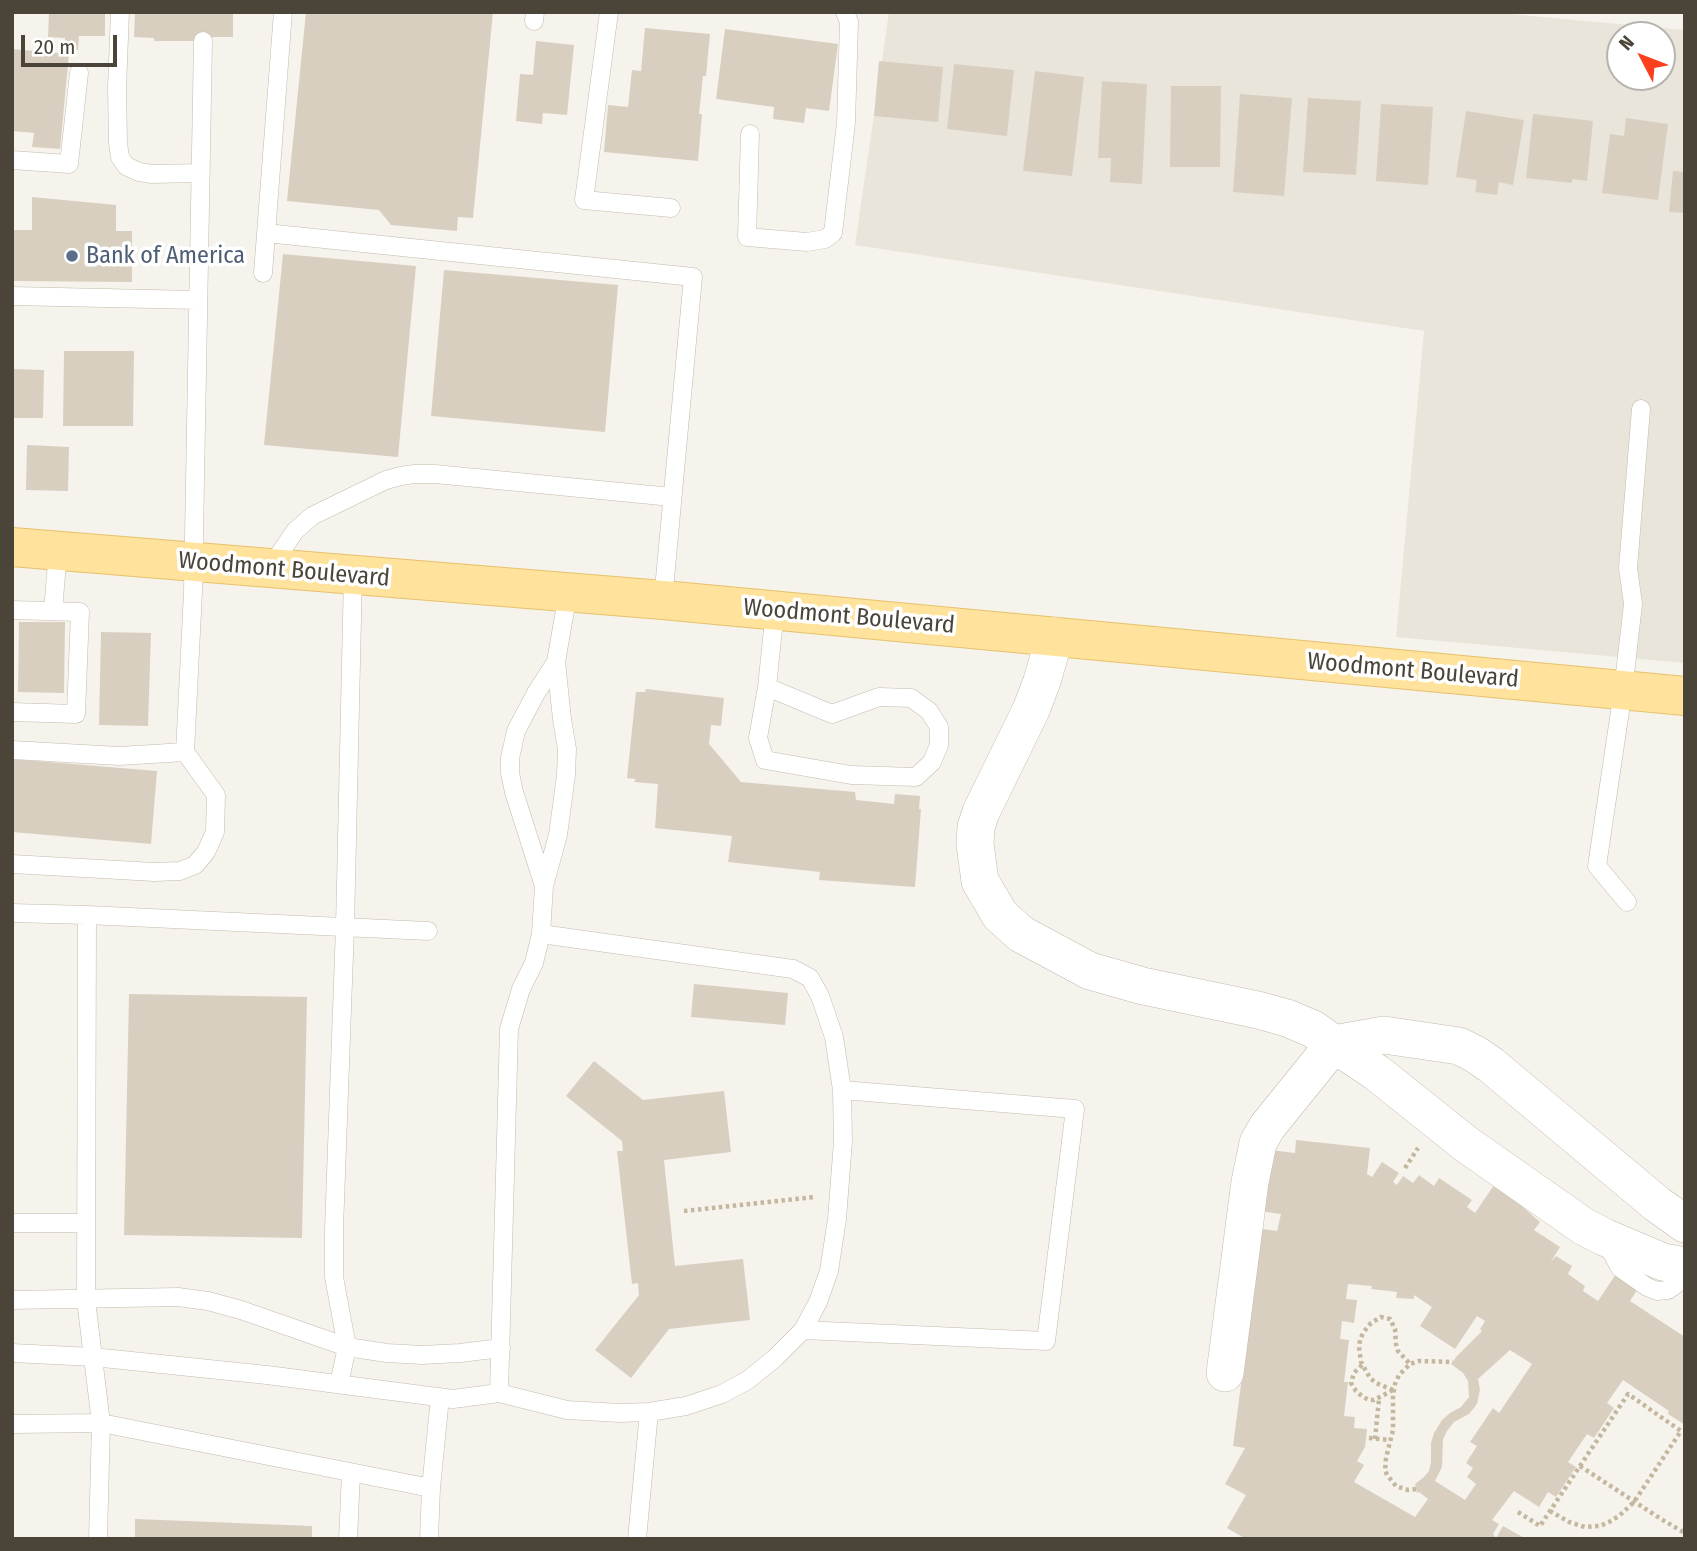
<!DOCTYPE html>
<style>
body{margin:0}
#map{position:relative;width:1697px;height:1551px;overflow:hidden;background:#f6f3ec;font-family:"Fira Sans Condensed",sans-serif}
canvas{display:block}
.frame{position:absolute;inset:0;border:14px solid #4b4439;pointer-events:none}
.north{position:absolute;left:1606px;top:21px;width:70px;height:70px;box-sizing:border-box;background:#fff;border:2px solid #b7b4b0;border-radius:50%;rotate:312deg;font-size:19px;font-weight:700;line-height:28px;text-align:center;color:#4b4439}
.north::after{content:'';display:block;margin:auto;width:24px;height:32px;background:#fc3f1d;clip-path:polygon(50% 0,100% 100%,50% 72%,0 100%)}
.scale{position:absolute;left:21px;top:35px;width:96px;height:32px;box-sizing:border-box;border:4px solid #4b4439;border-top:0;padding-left:9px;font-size:21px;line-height:24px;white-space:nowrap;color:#4b4439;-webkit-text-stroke:5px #fff;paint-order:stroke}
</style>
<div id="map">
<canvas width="1697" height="1551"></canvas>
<div class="frame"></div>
<div class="north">N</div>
<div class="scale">20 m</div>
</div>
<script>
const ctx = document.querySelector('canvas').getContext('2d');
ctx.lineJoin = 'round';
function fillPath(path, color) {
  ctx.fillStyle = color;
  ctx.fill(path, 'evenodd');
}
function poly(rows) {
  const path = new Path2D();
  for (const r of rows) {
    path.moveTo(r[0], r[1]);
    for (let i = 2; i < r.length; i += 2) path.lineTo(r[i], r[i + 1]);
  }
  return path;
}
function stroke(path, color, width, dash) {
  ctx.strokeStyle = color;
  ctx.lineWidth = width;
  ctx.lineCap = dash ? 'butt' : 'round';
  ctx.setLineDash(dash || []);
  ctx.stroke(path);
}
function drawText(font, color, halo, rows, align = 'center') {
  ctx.font = font + ' "Fira Sans Condensed",sans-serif';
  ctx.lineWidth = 7;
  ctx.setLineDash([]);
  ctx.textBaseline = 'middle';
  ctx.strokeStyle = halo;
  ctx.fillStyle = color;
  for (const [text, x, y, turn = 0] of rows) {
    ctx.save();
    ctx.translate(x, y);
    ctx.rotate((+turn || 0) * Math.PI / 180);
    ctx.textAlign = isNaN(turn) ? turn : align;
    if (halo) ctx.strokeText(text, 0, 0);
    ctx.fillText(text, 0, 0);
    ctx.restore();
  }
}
const residential = poly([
 [889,12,1487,12,1685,30,1685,663,1396,637,1424,331,855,245],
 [1620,35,1662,35,1662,77,1620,77]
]);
const building = poly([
 [49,12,105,12,105,36,79,36,78,50,65,50,65,38,48,37],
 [135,12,233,12,233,37,209,37,209,41,154,41,154,38,134,37],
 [306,12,493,12,473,218,458,217,457,231,391,225,379,210,287,201],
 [645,28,710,34,706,76,703,76,699,114,702,114,698,161,604,152,608,105,628,107,632,70,641,71],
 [725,29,838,44,829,111,806,108,804,123,773,119,774,107,716,99],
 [536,41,574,45,567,115,543,113,542,124,516,121,520,74,533,75],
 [12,49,69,54,60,149,32,147,34,133,12,131],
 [879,61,943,67,938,122,874,116],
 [954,64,1014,70,1007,136,947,129],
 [1035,71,1084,77,1072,176,1023,171],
 [1102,81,1147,84,1142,184,1110,182,1111,158,1098,158],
 [1171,86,1221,86,1220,167,1170,167],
 [1240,94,1292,98,1284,196,1233,192],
 [1308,98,1361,101,1356,175,1303,172],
 [1381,104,1433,107,1428,185,1376,181],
 [1466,111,1524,120,1513,185,1499,182,1497,195,1475,192,1477,180,1456,177],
 [1533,114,1593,121,1587,181,1572,179,1572,183,1526,178],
 [1626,118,1668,124,1658,200,1602,193,1610,134,1624,136],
 [1673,171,1685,172,1685,213,1669,212],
 [32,197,116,205,116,231,132,231,132,282,12,281,12,230,32,230],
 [283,254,416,266,398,457,264,445],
 [444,270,618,285,605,432,431,416],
 [64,351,134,351,133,426,63,426],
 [12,369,44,370,43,418,12,418],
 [27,445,69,447,68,491,26,490],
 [19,622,65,622,64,693,18,692],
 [101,632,151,633,148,726,99,725],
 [646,689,724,698,721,726,711,725,709,744,741,782,855,792,856,800,894,804,895,794,920,796,919,809,921,809,915,887,819,880,820,872,728,862,732,836,655,828,658,784,634,782,636,779,627,778,636,692,645,692],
 [12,759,157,771,151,844,12,832],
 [694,984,788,993,785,1025,691,1017],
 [129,994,307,997,302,1238,124,1235],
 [594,1061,643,1100,724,1091,731,1152,664,1160,675,1266,743,1259,750,1320,669,1329,631,1378,595,1350,639,1295,638,1283,632,1284,617,1151,623,1151,622,1141,566,1096],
 [1296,1140,1370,1148,1367,1174,1372,1177,1382,1162,1399,1173,1393,1182,1397,1185,1403,1176,1413,1183,1419,1175,1434,1186,1439,1178,1472,1200,1467,1207,1475,1213,1499,1178,1517,1202,1540,1222,1534,1230,1560,1247,1550,1263,1556,1256,1572,1266,1568,1274,1585,1286,1583,1291,1598,1301,1620,1268,1641,1284,1630,1301,1685,1337,1685,1425,1668,1414,1669,1411,1623,1380,1607,1403,1614,1408,1594,1438,1587,1434,1568,1462,1576,1467,1556,1497,1548,1492,1539,1507,1514,1491,1492,1520,1499,1524,1493,1534,1496,1538,1503,1526,1526,1539,1246,1539,1227,1528,1246,1495,1225,1484,1245,1448,1233,1446,1243,1369,1255,1228,1277,1231,1281,1214,1259,1211,1270,1150,1295,1153],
 [1348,1284,1372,1286,1371,1289,1397,1292,1396,1298,1414,1299,1414,1295,1432,1307,1420,1326,1455,1349,1477,1316,1485,1321,1480,1329,1482,1331,1457,1356,1451,1364,1463,1373,1468,1381,1469,1397,1461,1407,1450,1413,1442,1420,1434,1433,1431,1443,1431,1462,1429,1471,1424,1477,1415,1484,1417,1493,1419,1492,1428,1499,1415,1517,1354,1482,1364,1465,1357,1461,1365,1447,1367,1429,1354,1428,1355,1417,1344,1416,1348,1382,1344,1382,1349,1340,1340,1339,1342,1321,1354,1323,1357,1300,1346,1299],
 [1510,1350,1532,1364,1499,1413,1493,1408,1470,1442,1477,1446,1466,1463,1473,1468,1467,1477,1476,1484,1465,1500,1435,1481,1442,1467,1443,1439,1447,1431,1454,1422,1469,1414,1477,1404,1480,1390,1478,1379],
 [135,1519,312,1526,312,1539,135,1539]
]);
const path = poly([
 [1405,1168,1418,1148],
 [684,1211,815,1197],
 [1362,1365,1354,1373,1351,1383,1356,1391,1363,1397,1369,1400,1374,1400,1393,1390],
 [1393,1390,1376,1383,1370,1378,1361,1362,1359,1347,1360,1340,1363,1333,1371,1323,1381,1317,1390,1319,1395,1329,1396,1344,1398,1351,1410,1364],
 [1369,1438,1390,1440],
 [1375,1439,1379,1399],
 [1580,1466,1661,1519,1685,1533],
 [1416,1489,1408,1490,1396,1486,1387,1475,1385,1470,1386,1458,1393,1430,1393,1395,1395,1384,1399,1375,1410,1364,1419,1361,1453,1362],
 [1518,1512,1540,1526,1628,1394,1681,1431,1634,1502,1619,1516,1609,1522,1600,1526,1585,1527,1569,1522,1550,1511]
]);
const lane = poly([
 [120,12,117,88,118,143,120,157,126,166,139,172,152,174,201,173],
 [609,12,584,200,671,208],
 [534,21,535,12],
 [750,134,747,237,807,242,825,239,833,233,846,123,849,22,845,12],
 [12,160,69,164,79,73],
 [266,233,693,277,663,600],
 [263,273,283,12],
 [12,296,198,300],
 [270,568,295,531,312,516,386,480,401,476,414,474,435,474,672,497],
 [12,610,80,612,76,714,12,712],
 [53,611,58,551],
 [767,687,832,714,879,697,911,698,929,711,939,727,939,745,932,762,916,777,851,775,765,760,758,738,767,687,775,610],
 [12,750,119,756,185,752],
 [12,864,154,872,180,871,195,865,206,852,215,832,216,795,185,752,193,592,203,41],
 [544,886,514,792,510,773,510,758,516,731,536,693,556,662],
 [1627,902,1597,866,1623,691,1633,604,1628,568,1641,409],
 [12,913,87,915,428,931],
 [87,915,86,1300,101,1423,98,1539],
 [12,1223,85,1223],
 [1607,1244,1620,1268,1647,1287,1657,1291,1668,1290,1678,1283,1685,1275],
 [12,1300,178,1297,208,1301,241,1310,347,1347,387,1353,422,1355,460,1353,501,1348],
 [803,1330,1046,1341,1075,1109,842,1090],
 [12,1353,93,1357,267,1375,453,1399,499,1393,567,1410,620,1413,649,1412,686,1406,722,1394,748,1380,775,1358,803,1330,818,1302,829,1271,837,1219,843,1141,842,1090,834,1037,820,996,810,978,793,969,541,934],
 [339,1384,347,1347,334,1277,334,1229,345,927,353,575],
 [499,1393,509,1029,521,989,534,963,541,934,544,886,558,835,566,775,567,749,562,719,556,662,568,593],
 [12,1424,101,1423,431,1488,440,1397],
 [348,1539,351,1473],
 [429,1539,431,1488],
 [637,1539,649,1412]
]);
const street = poly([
 [1055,636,1042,681,1031,710,981,812,976,827,975,844,980,881,1000,915,1021,934,1090,971,1143,986,1258,1010,1287,1018,1313,1029,1334,1044,1267,1127,1258,1143,1250,1182,1225,1373],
 [1334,1044,1377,1073,1466,1144,1583,1226,1604,1237,1663,1262,1685,1266],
 [1334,1044,1384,1035,1459,1046,1475,1054,1491,1065,1657,1204,1685,1224]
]);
const primary = poly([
 [12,547,663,600,1685,696]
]);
const markers = [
 [72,256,7,"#5c6f8a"]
];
const serviceNames = [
 ["Bank of America",86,256]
];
const streetNames = [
 ["Woodmont Boulevard",284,570,5],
 ["Woodmont Boulevard",849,617,5],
 ["Woodmont Boulevard",1413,671,5]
];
fillPath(residential, '#eae5da');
fillPath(building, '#d8cfc1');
stroke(lane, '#c2bbae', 19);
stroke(street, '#c2bbae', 38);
stroke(primary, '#e6c16a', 40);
stroke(path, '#c4b79f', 4.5, [3.5, 3.5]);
stroke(lane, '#fff', 18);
stroke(street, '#fff', 37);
stroke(primary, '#ffe39c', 38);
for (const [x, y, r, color] of markers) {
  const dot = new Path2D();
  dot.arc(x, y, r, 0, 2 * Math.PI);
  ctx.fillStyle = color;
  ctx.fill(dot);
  stroke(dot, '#fff', 2.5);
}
drawText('24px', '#4e5e75', '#fff', serviceNames, 'left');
drawText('24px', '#4b4439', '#fff', streetNames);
</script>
